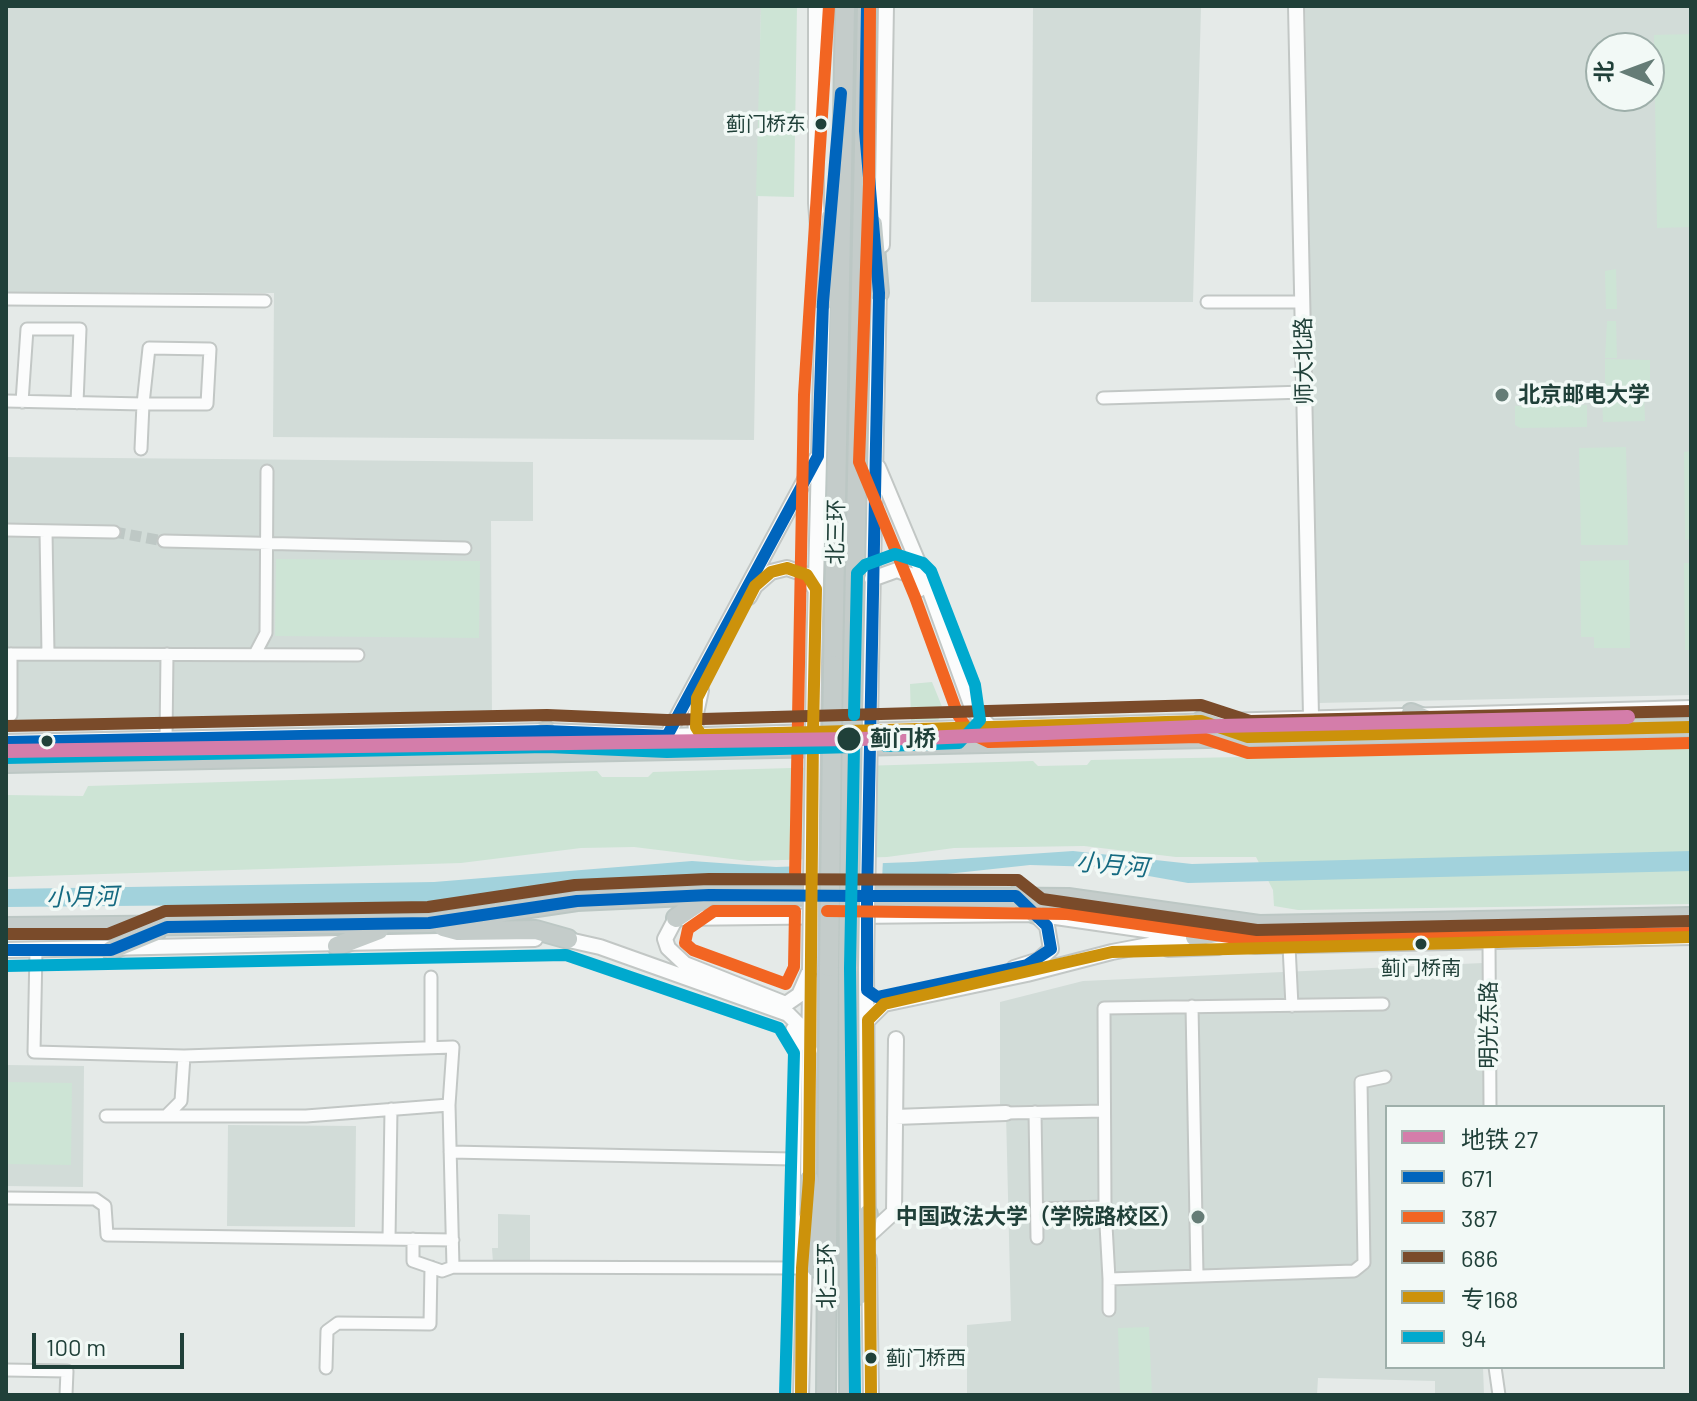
<!DOCTYPE html>
<meta charset="utf-8">
<style>
body{margin:0}
#map{position:relative;width:1697px;height:1401px;overflow:hidden;background:#e5eae8;font-family:Barlow,"Noto Sans SC",sans-serif}
canvas{display:block}
.frame{position:absolute;inset:0;border:8px solid #204039;pointer-events:none}
.legend{position:absolute;left:1385px;top:1105px;width:280px;height:264px;box-sizing:border-box;background:#f2f9f6;border:2px solid #9eafaa;margin:0;padding:10px 14px;list-style:none;font-size:24px;color:#204039}
.legend li{display:flex;align-items:center;gap:16px;height:40px}
.legend b{width:40px;border:2px solid #9eafaa}
.north{position:absolute;left:1585px;top:32px;width:80px;height:80px;box-sizing:border-box;background:#f2f9f6;border:2px solid #9eafaa;border-radius:50%;rotate:271deg;font-size:22px;font-weight:700;line-height:32px;text-align:center;color:#204039}
.north::after{content:'';display:block;margin:auto;width:28px;height:36px;background:#657c76;clip-path:polygon(50% 0,100% 100%,50% 72%,0 100%)}
.scale{position:absolute;left:32px;top:1333px;width:152px;height:36px;box-sizing:border-box;border:4px solid #204039;border-top:0;padding-left:10px;font-size:24px;line-height:28px;white-space:nowrap;color:#204039;-webkit-text-stroke:6px #f2f9f6;paint-order:stroke}
</style>
<div id="map">
<canvas width="1697" height="1401"></canvas>
<div class="frame"></div>
<ul class="legend">
<li><b style="height:10px;background:#d47daa"></b>地铁 27</li>
<li><b style="height:10px;background:#0065bd"></b>671</li>
<li><b style="height:10px;background:#f26522"></b>387</li>
<li><b style="height:10px;background:#7a4b2a"></b>686</li>
<li><b style="height:10px;background:#cc920b"></b>专168</li>
<li><b style="height:10px;background:#00a9ce"></b>94</li>
</ul>
<div class="north">北</div>
<div class="scale">100 m</div>
</div>
<script>
const ctx = document.querySelector('canvas').getContext('2d');
ctx.lineJoin = 'round';
function fillPath(path, color) {
  ctx.fillStyle = color;
  ctx.fill(path, 'evenodd');
}
function poly(rows) {
  const path = new Path2D();
  for (const r of rows) {
    path.moveTo(r[0], r[1]);
    for (let i = 2; i < r.length; i += 2) path.lineTo(r[i], r[i + 1]);
  }
  return path;
}
function stroke(path, color, width, dash) {
  ctx.strokeStyle = color;
  ctx.lineWidth = width;
  ctx.lineCap = dash ? 'butt' : 'round';
  ctx.setLineDash(dash || []);
  ctx.stroke(path);
}
function drawText(font, color, halo, rows, align = 'center') {
  ctx.font = font + ' Barlow,"Noto Sans SC",sans-serif';
  ctx.lineWidth = 7;
  ctx.setLineDash([]);
  ctx.textBaseline = 'middle';
  ctx.strokeStyle = halo;
  ctx.fillStyle = color;
  for (const [text, x, y, turn = 0] of rows) {
    ctx.save();
    ctx.translate(x, y);
    ctx.rotate((+turn || 0) * Math.PI / 180);
    ctx.textAlign = isNaN(turn) ? turn : align;
    if (halo) ctx.strokeText(text, 0, 0);
    ctx.fillText(text, 0, 0);
    ctx.restore();
  }
}
const built = poly([
 [6,6,761,6,754,440,273,437,274,293,6,292],
 [1305,6,1691,6,1691,695,1318,703],
 [1601,48,1649,48,1649,96,1601,96],
 [1033,8,1201,8,1193,302,1031,302],
 [6,457,533,462,533,521,491,521,492,721,6,731],
 [1483,963,1485,1107,1387,1107,1387,1367,1483,1367,1484,1395,1435,1395,1435,1381,1318,1378,1317,1395,967,1395,967,1325,1011,1321,1006,1113,1000,1106,1000,1002,1083,981],
 [6,1065,84,1066,83,1187,6,1186],
 [228,1125,356,1126,355,1227,227,1226],
 [498,1214,530,1215,530,1263,493,1263,492,1248,498,1248]
]);
const green = poly([
 [761,6,797,6,794,197,756,196],
 [1691,34,1691,227,1657,228,1654,35],
 [1616,269,1617,309,1606,309,1605,271],
 [1607,321,1616,321,1617,358,1605,358],
 [1605,359,1650,360,1650,389,1605,389],
 [1602,392,1644,392,1645,421,1603,422],
 [1587,405,1587,427,1520,428,1515,425,1515,406],
 [1626,447,1628,545,1581,545,1579,448],
 [1691,451,1691,539,1685,540,1684,452],
 [276,559,480,561,479,638,275,636],
 [1629,560,1630,648,1594,648,1594,637,1581,637,1580,561],
 [1684,563,1691,563,1691,650,1685,650],
 [932,682,943,709,938,721,911,721,910,684],
 [1691,716,1691,720,1448,726,1455,721],
 [1691,748,1691,904,1298,910,1274,906,1273,890,1256,857,1176,857,1084,846,954,848,887,857,748,861,634,847,581,848,461,863,6,877,6,795,83,796,88,786,597,771,602,777,648,777,653,772,1033,761,1038,766,1087,765,1091,760],
 [6,1082,72,1083,71,1165,6,1164],
 [1149,1327,1152,1395,1120,1395,1118,1328]
]);
const water = poly([
 [1073,851,1192,864,1691,851,1691,871,1188,883,1098,867,1030,865,928,876,703,878,584,885,434,903,6,907,6,889,434,882,692,861,776,867,913,862]
]);
const pier = poly([
 [883,859,882,881,798,881,798,862]
]);
const minorTunnel = poly([
 [114,532,164,541]
]);
const minor = poly([
 [6,299,265,301],
 [1207,302,1303,302],
 [1103,398,1305,392],
 [6,401,143,404,207,404,210,349,149,348,143,404,141,449],
 [22,402,27,329,80,329,77,403],
 [6,530,114,532],
 [46,531,48,654],
 [164,541,465,548],
 [6,654,358,655],
 [255,654,266,633,267,471],
 [11,715,11,654],
 [166,739,167,654],
 [1489,943,1490,1107],
 [1289,946,1292,1006],
 [36,950,34,1052,184,1056,453,1047,449,1105,453,1267],
 [1383,1004,1104,1008,1105,1207,1109,1279,1354,1271,1364,1263,1361,1082,1385,1077],
 [1192,1006,1197,1275],
 [431,1047,431,977],
 [1035,1112,1037,1238],
 [1006,1113,1104,1111],
 [106,1116,306,1116,449,1105],
 [166,1116,181,1101,184,1056],
 [450,1152,793,1159],
 [6,1198,95,1199,105,1206,107,1235,453,1240],
 [1037,1209,1105,1207],
 [389,1239,391,1109],
 [413,1239,413,1261,442,1271,453,1267,802,1268,793,1252,797,1043,792,1029],
 [1109,1310,1109,1279],
 [1495,1367,1499,1395],
 [326,1368,327,1331,338,1323,430,1324,431,1267],
 [6,1370,67,1371,66,1395]
]);
const tertiary = poly([
 [816,6,816,203,821,265],
 [1296,6,1311,716],
 [882,245,886,6],
 [878,467,930,591,973,710,989,726],
 [872,579,897,570,916,577,920,589],
 [749,597,755,586,771,572,787,568,807,575,815,589],
 [814,663,823,294],
 [871,665,879,286],
 [860,731,1691,708],
 [701,735,696,731,695,718,701,690],
 [667,736,816,459],
 [6,742,547,731,667,736,823,732],
 [560,938,600,947,788,1014,798,1024,810,1050],
 [1168,949,1219,947],
 [6,950,535,939],
 [866,968,868,1223],
 [1014,968,1039,960,1051,949,1047,926,1035,914],
 [810,970,799,995,786,1004,685,964,668,948,665,939,676,918,1035,914,1256,946,1691,937],
 [868,1020,884,1004,1027,974,1112,952,1181,939],
 [895,1117,1006,1113],
 [808,1189,810,978],
 [869,1235,894,1212,896,1039],
 [869,1259,871,1395],
 [801,1395,806,1218]
]);
const trunk = poly([
 [873,224,879,293],
 [823,302,831,217],
 [853,664,867,6],
 [833,665,845,6],
 [1411,713,1454,731],
 [1201,721,1237,733],
 [509,746,547,731],
 [854,746,1691,727],
 [6,763,828,747],
 [1016,896,1035,914],
 [676,918,707,897],
 [6,927,429,923,577,901,709,895,1068,898,1259,925,1691,917],
 [443,927,458,931,536,930,568,939],
 [1195,937,1243,928],
 [337,946,379,930],
 [111,950,157,931],
 [848,967,849,1395],
 [809,1179,816,1268],
 [859,1295,868,1214],
 [826,1395,829,967]
]);
const tertiaryBridge = poly([
 [866,968,871,665],
 [810,970,814,663]
]);
const trunkBridge = poly([
 [829,967,833,665],
 [848,967,853,664]
]);
const bus1 = poly([
 [867,6,865,131,879,293,867,896],
 [6,742,547,731,667,736,818,456,823,302,841,93],
 [867,896,1016,896,1047,926,1051,949,1027,965,877,997,867,990,867,896],
 [6,950,111,950,167,927,429,923,577,901,709,895,867,896]
]);
const bus2 = poly([
 [870,6,869,184,859,462,915,597,958,715,970,733,989,742,1199,737,1248,753,1691,743],
 [795,879,804,395,829,6],
 [714,911,795,911,794,967,786,984,693,950,685,943,688,929,714,911],
 [827,911,1067,914,1258,941,1691,933]
]);
const bus3 = poly([
 [6,726,547,715,667,720,1201,705,1250,721,1691,711],
 [6,934,108,934,165,911,428,907,575,885,709,879,1018,880,1042,899,1257,930,1691,921]
]);
const bus4 = poly([
 [787,568,807,575,816,589,813,732,701,735,696,727,697,698,755,586,771,572,787,568],
 [813,732,1201,721,1248,737,1691,727],
 [801,1395,802,1268,809,1179,813,732],
 [871,1395,868,1020,884,1004,1112,952,1691,937]
]);
const bus5 = poly([
 [854,715,857,573,865,565,895,554,923,563,931,571,975,685,980,720,959,743,886,746],
 [6,758,547,747,667,752,854,747,850,968,855,1395],
 [6,966,566,955,779,1028,794,1053,785,1395]
]);
const metro1 = poly([
 [6,751,922,738,1220,726,1628,717]
]);
const markers = [
 [821,124,7,"#204039"],
 [1502,395,8,"#657c76"],
 [849,739,13,"#204039"],
 [47,741,7,"#204039"],
 [1421,944,7,"#204039"],
 [1198,1217,8,"#657c76"],
 [871,1358,7,"#204039"]
];
const busNames = [
 ["蓟门桥东",806,124],
 ["蓟门桥南",1421,968,"center"],
 ["蓟门桥西",886,1358,"left"]
];
const streetNames = [
 ["师大北路",1304,361,-91],
 ["北三环",836,532,-89],
 ["明光东路",1489,1025,-90],
 ["北三环",827,1276,-90]
];
const poiNames = [
 ["北京邮电大学",1518,395],
 ["中国政法大学（学院路校区）",1182,1217,"right"]
];
const stopNames = [
 ["蓟门桥",870,739]
];
const waterNames = [
 ["小月河",1112,865,5],
 ["小月河",82,897,-1]
];
fillPath(built, '#d2dcd8');
fillPath(green, '#cde4d5');
fillPath(water, '#a2d2dc');
fillPath(pier, '#e5eae8');
stroke(minorTunnel, '#bec8c5', 11, [11, 5.5]);
stroke(minor, '#c2c7c5', 15);
stroke(tertiary, '#c2c7c5', 18);
stroke(trunk, '#bcc7c4', 22);
stroke(minor, '#fbfcfc', 11);
stroke(tertiary, '#fbfcfc', 14);
stroke(trunk, '#c4ccca', 18);
stroke(tertiaryBridge, '#c2c7c5', 18, []);
stroke(trunkBridge, '#bcc7c4', 22, []);
stroke(tertiaryBridge, '#fbfcfc', 14);
stroke(trunkBridge, '#c4ccca', 18);
stroke(bus1, '#0065bd', 12);
stroke(bus2, '#f26522', 12);
stroke(bus3, '#7a4b2a', 12);
stroke(bus4, '#cc920b', 12);
stroke(bus5, '#00a9ce', 12);
stroke(metro1, '#d47daa', 14);
for (const [x, y, r, color] of markers) {
  const dot = new Path2D();
  dot.arc(x, y, r, 0, 2 * Math.PI);
  ctx.fillStyle = color;
  ctx.fill(dot);
  stroke(dot, '#f2f9f6', 3);
}
drawText('20px', '#204039', '#f2f9f6', busNames, 'right');
drawText('22px', '#204039', '#f2f9f6', streetNames);
drawText('bold 22px', '#204039', '#f2f9f6', poiNames, 'left');
drawText('bold 22px', '#204039', '#f2f9f6', stopNames, 'left');
drawText('italic 24px', '#156a81', '#f2f9f6', waterNames);
</script>
